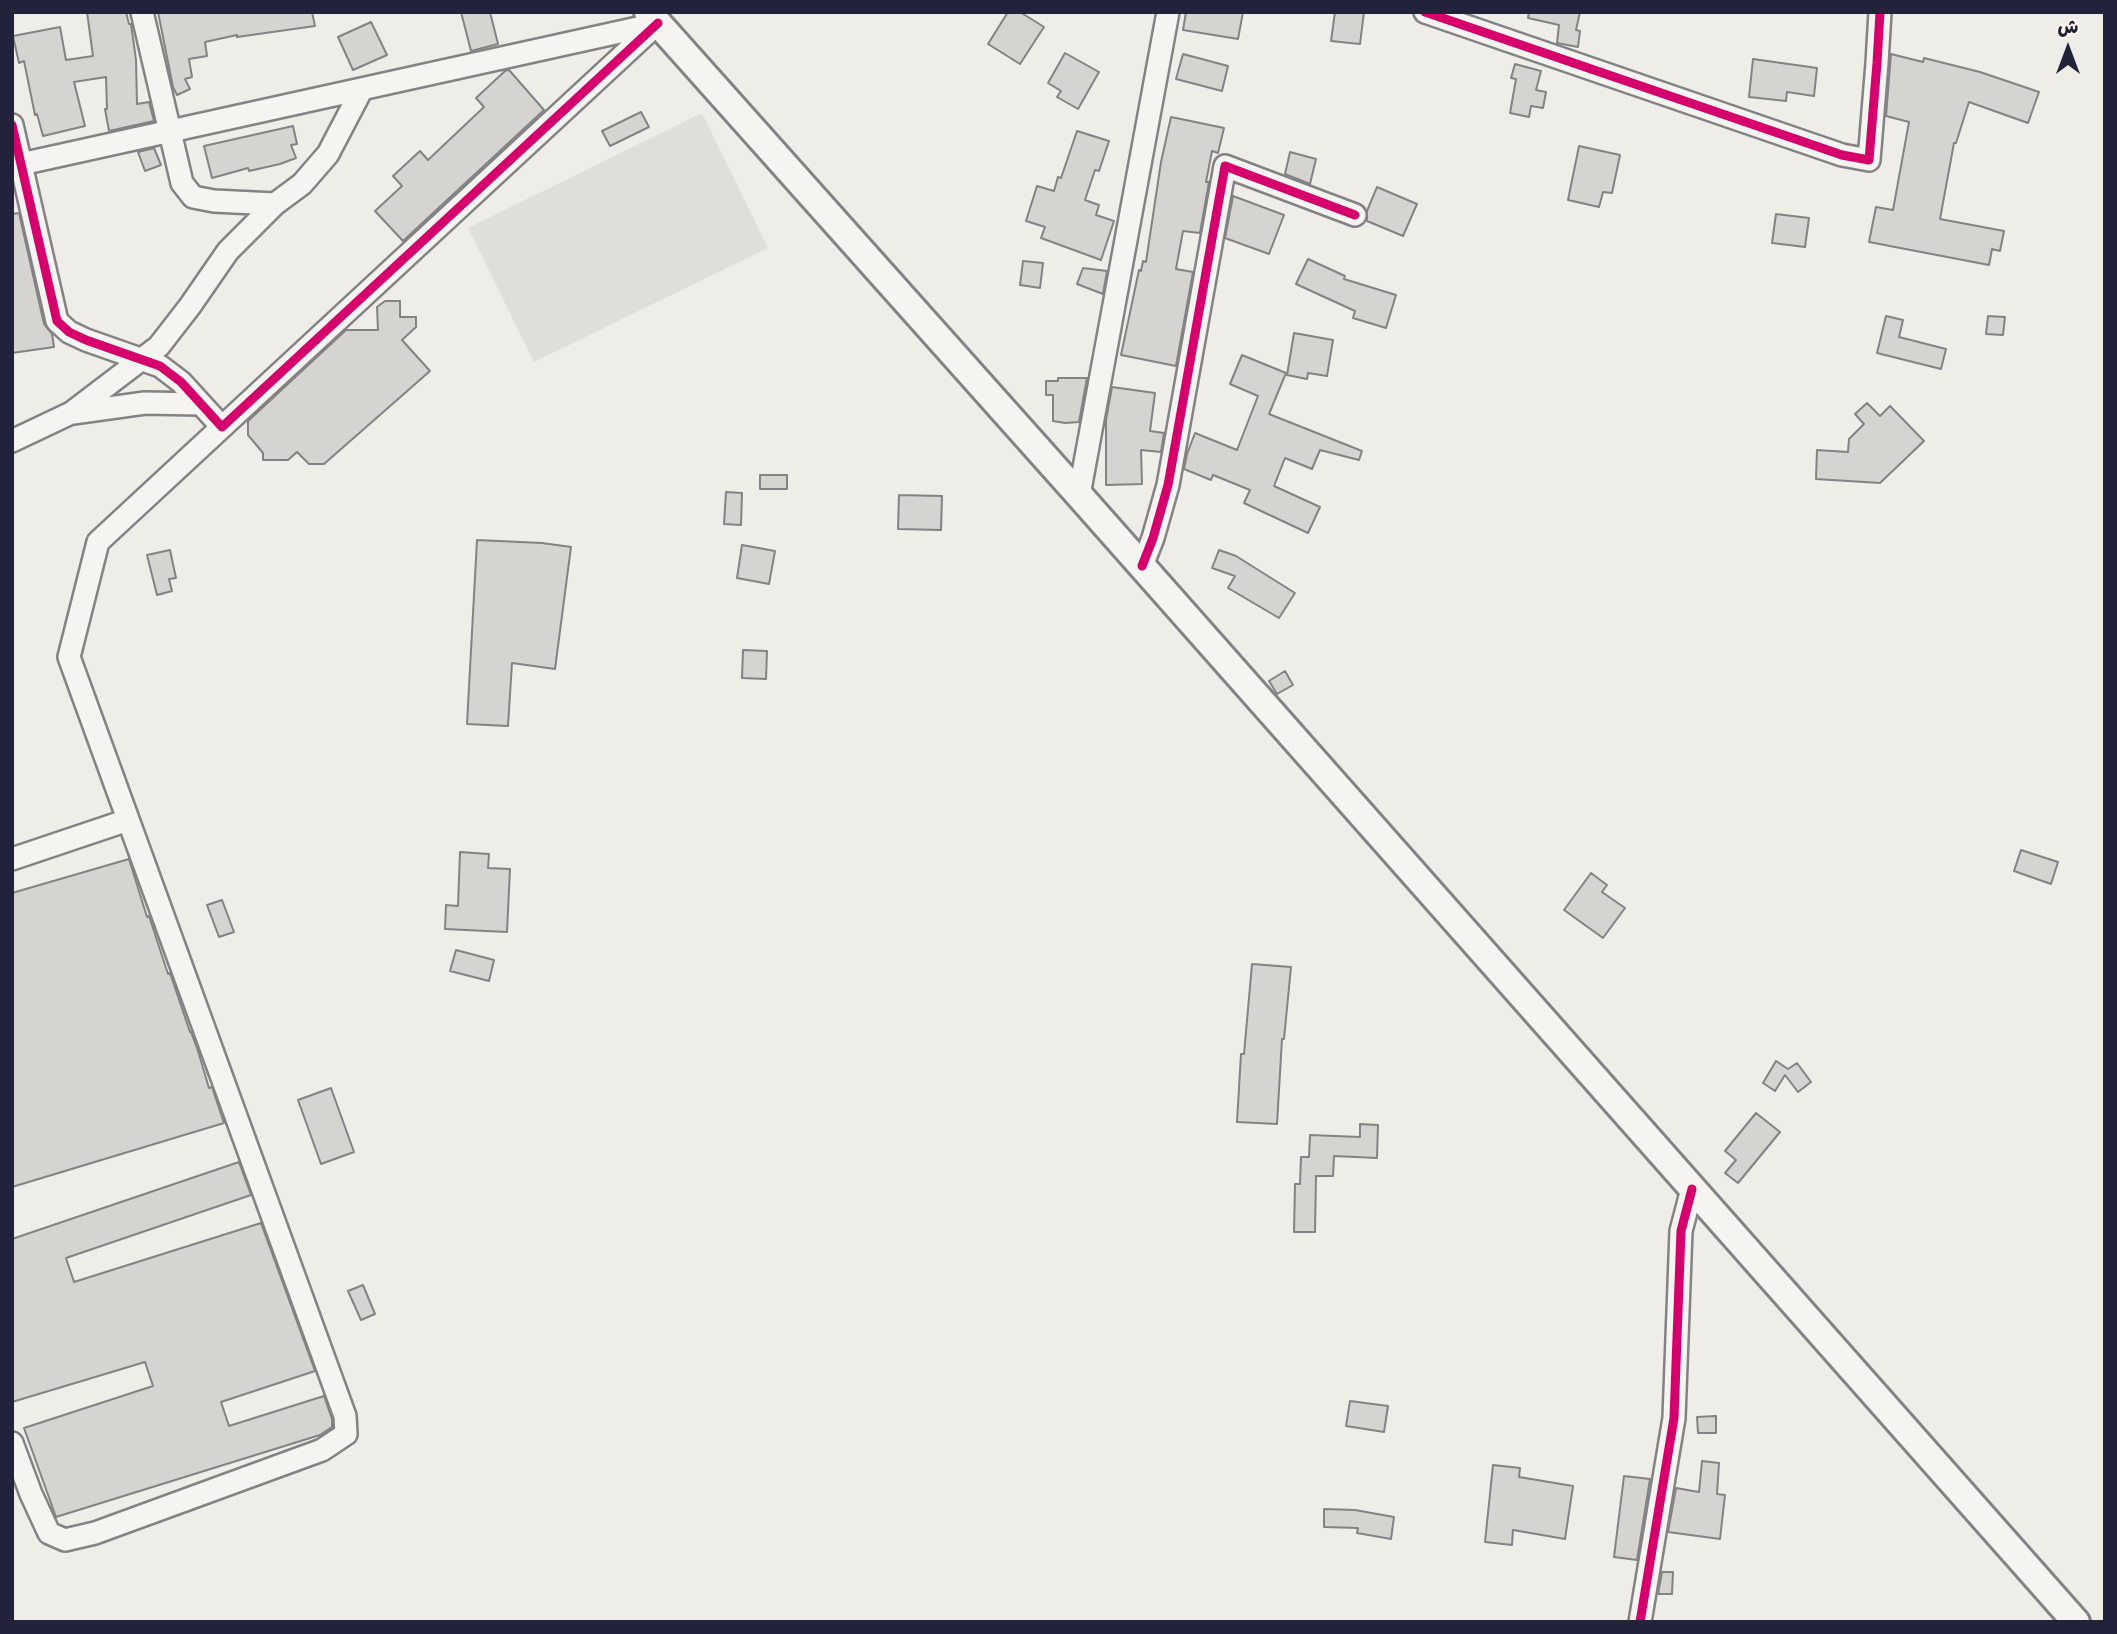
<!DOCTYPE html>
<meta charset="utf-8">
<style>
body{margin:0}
#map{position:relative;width:2117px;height:1634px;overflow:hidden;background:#efede8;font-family:"Architects Daughter","Playpen Sans Arabic",sans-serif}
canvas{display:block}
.frame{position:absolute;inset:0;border:14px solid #22223b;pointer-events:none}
.north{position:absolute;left:2033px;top:14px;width:70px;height:70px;-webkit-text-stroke:5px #fbf7ec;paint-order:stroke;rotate:0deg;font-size:19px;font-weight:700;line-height:28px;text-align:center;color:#22223b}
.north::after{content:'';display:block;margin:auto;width:24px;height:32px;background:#22223b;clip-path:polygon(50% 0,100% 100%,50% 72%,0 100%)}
</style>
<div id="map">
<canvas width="2117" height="1634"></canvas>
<div class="frame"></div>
<div class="north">ش</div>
</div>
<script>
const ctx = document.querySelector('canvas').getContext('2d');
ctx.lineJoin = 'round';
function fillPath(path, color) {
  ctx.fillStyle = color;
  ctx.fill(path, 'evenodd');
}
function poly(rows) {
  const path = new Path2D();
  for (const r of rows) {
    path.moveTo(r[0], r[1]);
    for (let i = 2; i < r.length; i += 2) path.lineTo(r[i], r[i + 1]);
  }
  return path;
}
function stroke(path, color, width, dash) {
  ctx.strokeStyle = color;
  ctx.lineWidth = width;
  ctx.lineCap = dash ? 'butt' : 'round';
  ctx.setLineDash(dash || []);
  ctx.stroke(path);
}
const green = poly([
 [702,113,768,248,534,362,468,228]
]);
const building = poly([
 [87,12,126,12,129,24,131,24,136,60,137,104,149,102,154,121,109,131,105,109,107,109,106,77,74,82,85,126,43,136,37,114,35,115,24,61,19,63,13,36,60,27,66,60,93,56,87,12],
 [158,12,312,12,315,26,237,37,237,35,205,42,207,56,189,59,192,77,185,79,190,89,177,95,173,87,158,12],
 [461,12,490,12,498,44,471,51,461,12],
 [1008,12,1020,12,1044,27,1020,64,988,44,1008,12],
 [1186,12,1243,12,1238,39,1183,30,1186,12],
 [1335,12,1364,12,1360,44,1331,41,1335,12],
 [1529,12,1580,12,1576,30,1580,31,1578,47,1557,43,1559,25,1528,18,1529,12],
 [371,22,387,55,353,70,338,37,371,22],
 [1065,53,1099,72,1078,109,1057,97,1061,91,1048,83,1065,53],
 [1183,54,1228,66,1222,91,1176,79,1183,54],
 [1891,54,1923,62,1924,58,1980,72,2039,92,2028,123,1969,102,1956,143,1954,143,1940,219,2004,231,2000,251,1992,249,1989,265,1869,242,1876,207,1893,210,1909,122,1886,116,1891,54],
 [1753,59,1817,68,1814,96,1787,92,1786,101,1749,97,1753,59],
 [1515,64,1541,71,1536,90,1546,92,1543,108,1531,106,1529,117,1510,113,1516,79,1511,78,1515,64],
 [509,70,544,110,403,241,375,211,402,186,393,176,420,151,428,160,484,107,476,98,505,71,509,70],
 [641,112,649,127,610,146,602,131,641,112],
 [1171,117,1224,128,1218,153,1212,151,1206,182,1209,182,1200,233,1183,231,1176,269,1193,272,1176,366,1121,355,1139,270,1141,271,1143,261,1146,262,1161,162,1171,117],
 [293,126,297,144,291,145,296,158,280,164,249,171,248,168,212,178,204,146,293,126],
 [1077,131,1109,141,1099,171,1095,170,1085,200,1099,205,1096,215,1114,221,1101,260,1041,238,1045,227,1026,221,1037,186,1054,191,1058,177,1061,178,1077,131],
 [1579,146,1620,155,1612,193,1603,192,1599,207,1568,200,1579,146],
 [154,148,161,165,145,171,138,152,154,148],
 [1290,152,1316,159,1310,184,1285,174,1290,152],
 [1377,187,1417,204,1403,236,1367,221,1367,211,1377,187],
 [1233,196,1284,215,1269,254,1225,238,1233,196],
 [19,213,44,324,52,334,54,347,12,353,12,214,19,213],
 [1776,214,1809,218,1805,247,1772,243,1776,214],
 [1308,259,1345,276,1344,279,1396,295,1386,328,1353,318,1355,311,1296,284,1308,259],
 [1023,261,1043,263,1040,288,1020,285,1023,261],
 [1083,268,1107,271,1103,294,1077,284,1083,268],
 [385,301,400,301,400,317,416,317,416,327,402,340,430,371,324,464,309,464,297,452,288,460,263,460,263,453,248,435,248,421,346,330,378,330,377,307,385,301],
 [1886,316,1903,320,1899,337,1946,349,1941,369,1877,353,1886,316],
 [1988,316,2005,317,2003,335,1986,334,1988,316],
 [1294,333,1333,340,1327,376,1308,373,1307,379,1287,375,1294,333],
 [1242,355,1286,373,1269,414,1362,451,1359,460,1320,450,1312,469,1285,458,1274,486,1320,507,1308,533,1244,503,1250,490,1213,475,1211,480,1184,469,1187,454,1195,433,1237,450,1258,396,1230,384,1242,355],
 [1058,378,1087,378,1079,422,1065,423,1053,421,1053,395,1046,395,1046,381,1058,381,1058,378],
 [1112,387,1155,393,1150,431,1164,433,1161,452,1141,450,1142,484,1106,485,1106,420,1112,387],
 [1867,403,1880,416,1890,406,1924,441,1880,483,1816,479,1817,450,1848,452,1849,439,1864,424,1855,414,1867,403],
 [760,475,787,475,787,489,760,489,760,475],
 [726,492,742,493,741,525,724,524,726,492],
 [899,495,942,496,941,530,898,529,899,495],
 [477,540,542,543,571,547,555,669,512,663,508,726,467,724,477,540],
 [742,545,775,551,769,584,737,578,742,545],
 [170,550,176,578,169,579,172,591,157,595,147,555,170,550],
 [1219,550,1236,556,1295,593,1279,618,1228,588,1235,576,1212,568,1219,550],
 [743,650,767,651,766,679,742,678,743,650],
 [1285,671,1293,685,1277,694,1269,681,1285,671],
 [2021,850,2058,862,2051,884,2014,871,2021,850],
 [460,852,489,854,488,868,510,869,507,932,445,929,446,905,458,906,460,852],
 [129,859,147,917,149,916,168,974,170,973,190,1032,191,1032,198,1051,209,1088,212,1087,224,1123,12,1187,12,893,129,859],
 [1591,873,1607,885,1602,892,1625,908,1603,938,1564,910,1591,873],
 [222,900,234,932,219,937,207,905,222,900],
 [456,950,494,960,489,981,450,971,456,950],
 [1252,964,1291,967,1284,1039,1282,1039,1277,1124,1237,1122,1241,1054,1244,1054,1252,964],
 [1776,1061,1788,1069,1797,1063,1811,1082,1798,1092,1785,1075,1775,1091,1763,1083,1776,1061],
 [331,1088,354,1152,321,1164,298,1100,331,1088],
 [1756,1113,1780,1132,1738,1183,1725,1173,1736,1160,1725,1151,1756,1113],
 [1360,1124,1378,1125,1377,1158,1334,1156,1333,1176,1316,1176,1315,1232,1294,1232,1295,1184,1300,1184,1301,1157,1309,1157,1310,1135,1360,1137,1360,1124],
 [239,1162,251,1195,66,1258,74,1282,261,1223,315,1371,221,1402,229,1426,324,1396,332,1419,332,1427,320,1435,56,1517,24,1428,153,1386,145,1362,12,1402,12,1239,239,1162],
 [363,1285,375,1314,361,1320,348,1291,363,1285],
 [1350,1401,1388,1406,1384,1432,1346,1426,1350,1401],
 [1716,1416,1716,1433,1698,1433,1697,1417,1716,1416],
 [1702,1461,1719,1463,1717,1494,1725,1495,1720,1539,1668,1532,1676,1488,1699,1492,1702,1461],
 [1493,1465,1520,1468,1519,1477,1573,1486,1565,1539,1513,1530,1512,1545,1485,1542,1493,1465],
 [1624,1476,1650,1479,1637,1560,1614,1557,1624,1476],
 [1324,1509,1355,1510,1394,1517,1391,1539,1357,1533,1358,1528,1324,1527,1324,1509],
 [1662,1572,1673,1572,1672,1594,1658,1594,1662,1572]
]);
const minor = poly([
 [142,12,182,183,193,197,214,201,275,204],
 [1425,12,1842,155,1869,160,1877,63,1880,12],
 [12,125,57,321,69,332,86,340,160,366,181,382,222,427],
 [12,166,656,24],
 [73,413,145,403,201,404],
 [12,441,71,413,159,346,190,306,228,251,275,204,302,184,328,154,362,89],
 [1079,495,1168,12],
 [1142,566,1153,538,1168,485,1225,166,1355,215],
 [12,859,128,820],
 [12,1443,31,1494,49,1533,65,1540,95,1533,322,1450,346,1434,345,1416,69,657,98,542,658,23],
 [1640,1622,1674,1418,1681,1231,1692,1189]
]);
const major = poly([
 [648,12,1079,495,2076,1622]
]);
const cycleway = poly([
 [1425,12,1842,155,1869,160,1877,63,1880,12],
 [12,125,57,321,69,332,86,340,160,366,181,382,222,427,658,23],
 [1142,566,1153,538,1168,485,1225,166,1355,215],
 [1640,1622,1674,1418,1681,1231,1692,1189]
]);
fillPath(green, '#e0ded9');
fillPath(building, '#d6d4d1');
stroke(building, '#838284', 2);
stroke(minor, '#838284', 26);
stroke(major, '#838284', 32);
stroke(minor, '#f5f4f0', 21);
stroke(major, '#f5f4f0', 26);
stroke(cycleway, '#d6006c', 9);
</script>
